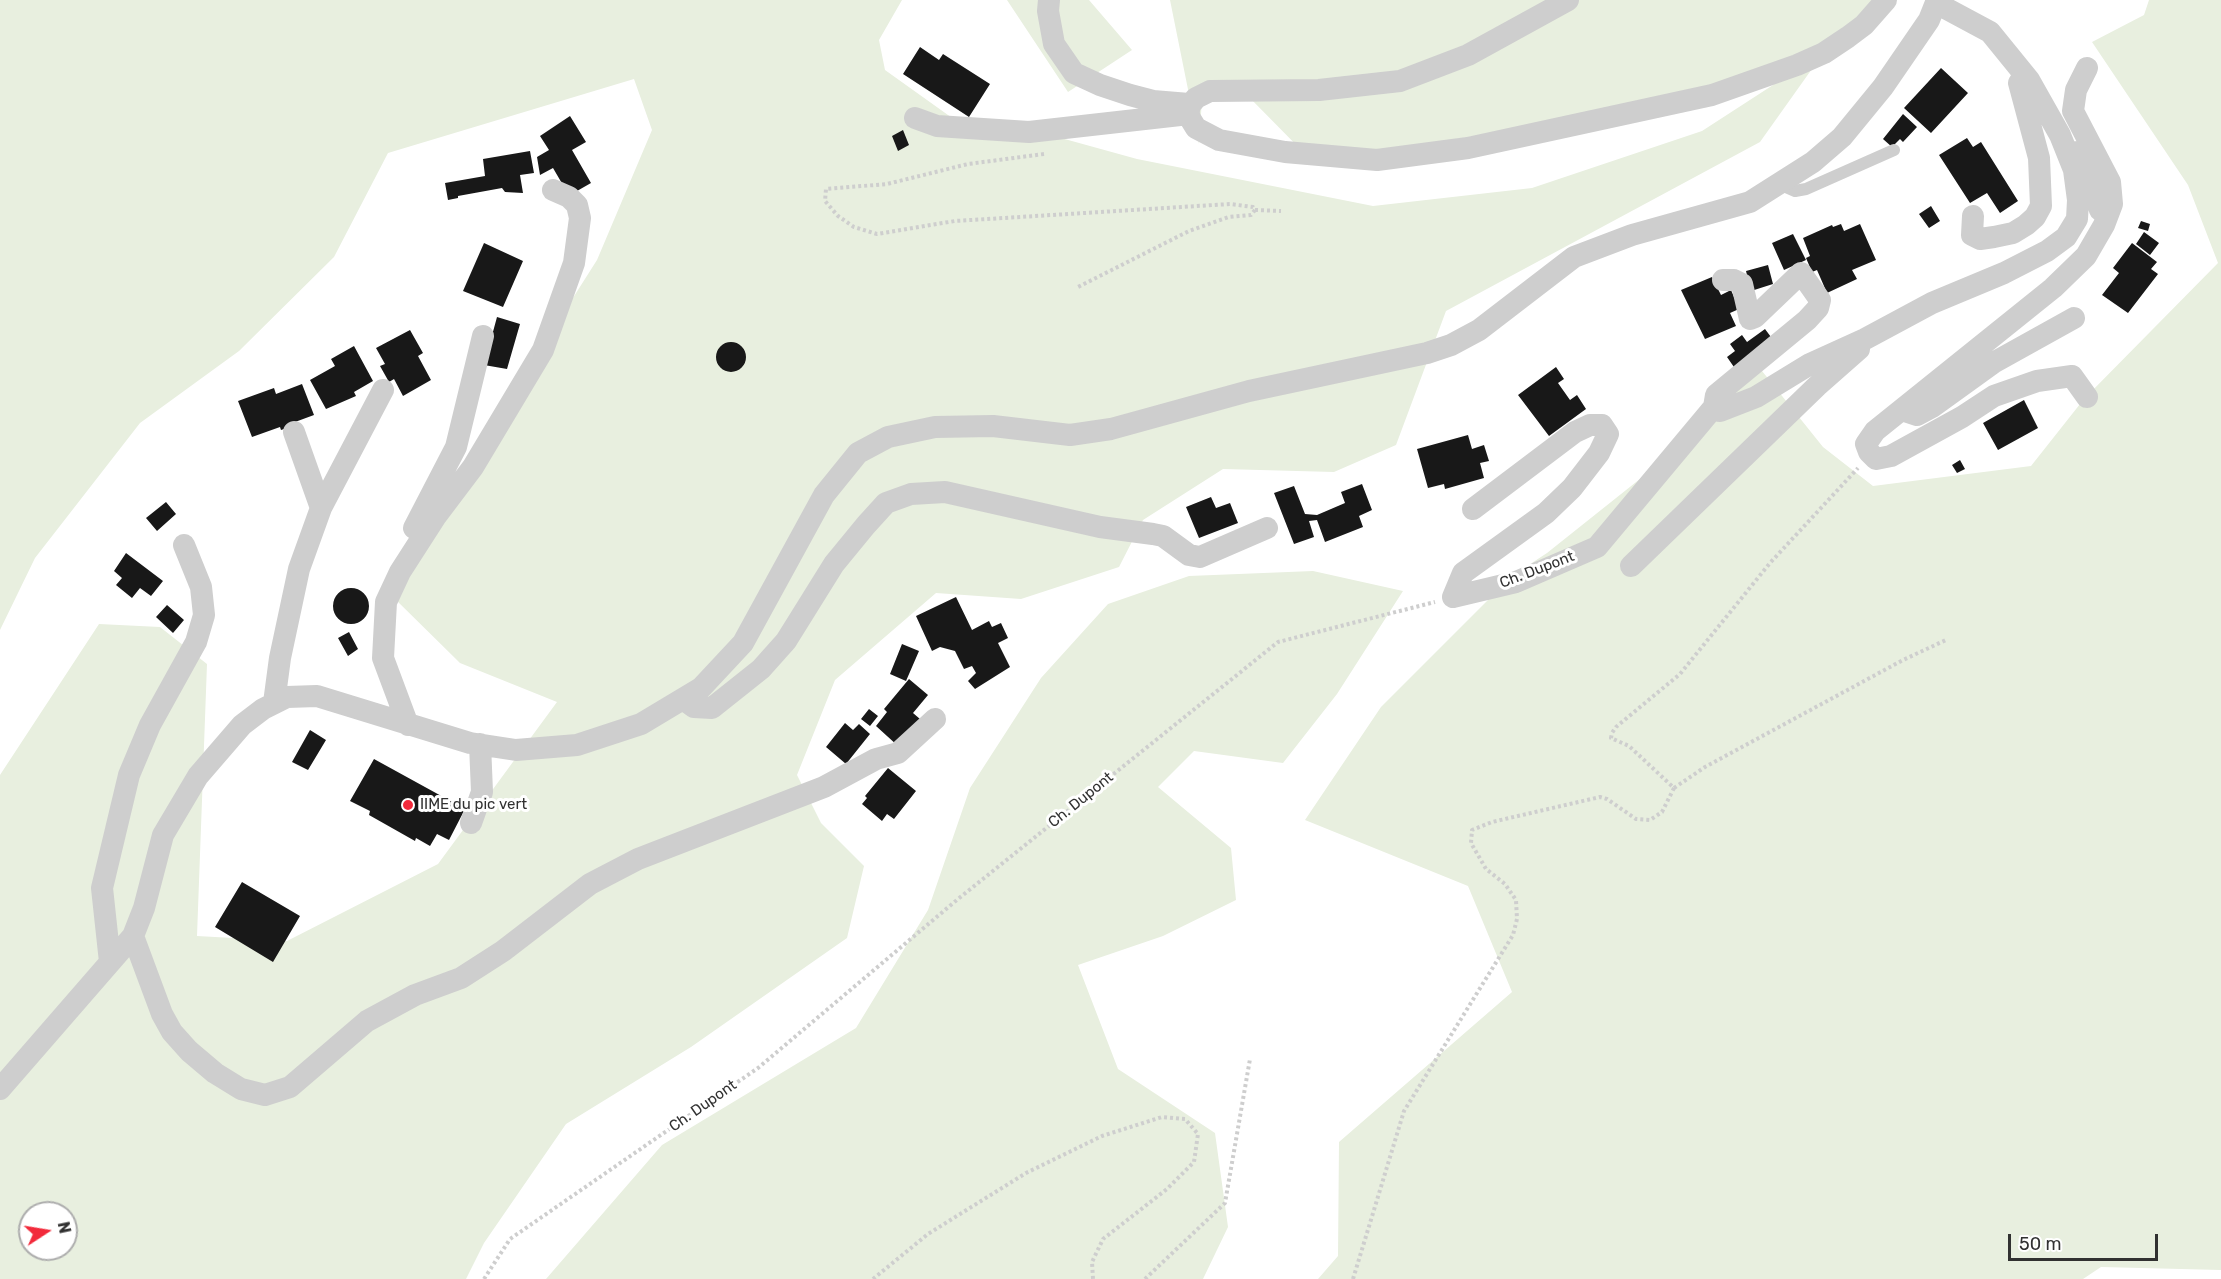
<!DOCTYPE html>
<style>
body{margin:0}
#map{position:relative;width:2221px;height:1279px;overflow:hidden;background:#fff;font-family:Rubik,sans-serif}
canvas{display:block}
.north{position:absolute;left:18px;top:1201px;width:60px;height:60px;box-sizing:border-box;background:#fff;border:2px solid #adadad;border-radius:50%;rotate:78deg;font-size:16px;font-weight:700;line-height:24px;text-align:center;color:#313131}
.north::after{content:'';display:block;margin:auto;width:21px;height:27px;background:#f22a3b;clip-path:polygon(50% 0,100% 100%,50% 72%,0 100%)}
.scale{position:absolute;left:2008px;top:1234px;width:150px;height:27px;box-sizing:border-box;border:3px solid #313131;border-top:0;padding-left:8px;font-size:18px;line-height:21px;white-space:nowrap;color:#313131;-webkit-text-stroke:4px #fff;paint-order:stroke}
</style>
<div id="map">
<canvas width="2221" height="1279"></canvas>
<div class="north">N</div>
<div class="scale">50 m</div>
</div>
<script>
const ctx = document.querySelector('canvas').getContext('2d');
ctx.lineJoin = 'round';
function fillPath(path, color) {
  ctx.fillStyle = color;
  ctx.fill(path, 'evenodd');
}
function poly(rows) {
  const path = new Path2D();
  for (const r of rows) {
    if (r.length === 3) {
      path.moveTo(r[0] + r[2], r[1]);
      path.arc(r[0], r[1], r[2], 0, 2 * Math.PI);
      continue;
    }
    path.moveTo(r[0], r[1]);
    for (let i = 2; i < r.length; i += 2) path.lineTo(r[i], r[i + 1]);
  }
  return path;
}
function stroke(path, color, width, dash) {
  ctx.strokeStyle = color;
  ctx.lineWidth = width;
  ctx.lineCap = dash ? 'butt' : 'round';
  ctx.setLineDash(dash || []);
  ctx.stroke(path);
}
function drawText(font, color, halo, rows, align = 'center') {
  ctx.font = font + ' Rubik,sans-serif';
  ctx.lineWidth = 6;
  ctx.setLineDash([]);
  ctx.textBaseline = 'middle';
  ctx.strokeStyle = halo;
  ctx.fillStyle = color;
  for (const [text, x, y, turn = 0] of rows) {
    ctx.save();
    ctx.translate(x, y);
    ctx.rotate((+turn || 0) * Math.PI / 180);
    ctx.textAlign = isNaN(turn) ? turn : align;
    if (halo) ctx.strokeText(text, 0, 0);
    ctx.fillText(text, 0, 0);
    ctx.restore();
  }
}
const green = poly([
 [0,0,902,0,879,40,885,70,962,125,1061,138,1137,159,1373,206,1532,188,1702,131,1824,52,1760,142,1446,311,1396,445,1334,472,1223,469,1143,520,1119,567,1021,599,936,593,835,680,797,775,821,823,864,866,847,938,691,1047,566,1124,484,1243,466,1279,0,1279,0,775,99,624,160,627,207,664,197,936,287,941,438,864,557,702,460,663,394,598,491,427,597,260,652,130,634,79,388,153,334,257,239,351,140,423,35,558,0,630],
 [30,1213,66,1213,66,1249,30,1249],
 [1007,0,1089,0,1132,50,1068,92],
 [1170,0,1879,0,1844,43,1711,92,1580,120,1312,161,1245,93,1202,99,1199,144],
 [2149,0,2221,0,2221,1270,2101,1267,2083,1279,1318,1279,1338,1256,1339,1142,1512,992,1468,886,1305,820,1381,707,1512,576,1547,553,1665,459,1758,366,1823,447,1873,486,2031,466,2084,399,2218,263,2188,185,2092,42,2144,15],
 [1313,571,1403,591,1337,694,1283,763,1194,751,1158,787,1231,848,1236,900,1163,936,1078,965,1118,1069,1215,1133,1228,1227,1203,1279,546,1279,662,1145,856,1028,928,910,970,788,1041,678,1108,604,1189,576]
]);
const building = poly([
 [920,47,939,60,943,54,990,84,969,117,903,74],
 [1941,68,1968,93,1931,133,1904,108],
 [1903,114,1917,127,1903,142,1900,139,1892,147,1883,139],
 [570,116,586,142,572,150,591,183,577,191,567,192,553,168,540,175,537,157,549,150,540,136],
 [903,130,909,145,898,151,892,136],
 [1967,138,1973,147,1981,142,2018,201,2000,213,1987,193,1970,203,1939,155],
 [530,151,534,173,520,175,523,193,505,192,502,188,458,196,458,198,448,200,445,183,485,176,483,159],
 [1931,206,1940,221,1929,228,1919,214],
 [2141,221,2150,224,2148,231,2138,228],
 [1841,224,1844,231,1860,224,1876,260,1852,270,1857,279,1827,293,1817,270,1812,272,1806,258,1810,256,1803,238,1832,225,1833,227],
 [2144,232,2159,243,2150,255,2136,244],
 [1793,234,1806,260,1784,270,1772,243],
 [484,243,523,261,503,307,463,291],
 [2132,243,2157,262,2151,269,2158,274,2128,313,2102,295,2119,273,2113,268],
 [1768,265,1773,284,1751,291,1746,271],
 [1712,277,1721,295,1731,290,1739,309,1730,313,1736,326,1705,339,1681,290],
 [497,317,520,324,507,369,484,365],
 [1765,329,1774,341,1736,370,1727,357,1735,351,1730,344,1742,335,1747,342],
 [410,330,423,353,418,356,431,380,403,396,394,379,389,382,380,366,385,364,376,348],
 [731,357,15],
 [354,346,373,381,354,392,356,396,326,409,310,380,335,366,331,359],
 [1556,367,1564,379,1558,383,1570,400,1577,395,1586,409,1549,436,1518,395],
 [302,384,314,415,295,422,296,425,281,430,280,427,252,437,238,401,274,388,276,394],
 [2024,400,2038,428,1998,450,1983,423],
 [1468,435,1472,449,1484,445,1489,461,1480,463,1484,478,1445,489,1444,484,1428,488,1417,449],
 [1960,460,1965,469,1957,473,1952,465],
 [1362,484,1372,510,1359,516,1363,527,1325,542,1317,520,1309,521,1314,537,1294,544,1274,493,1294,486,1305,514,1317,515,1345,503,1341,492],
 [1211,497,1216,508,1230,503,1238,523,1199,538,1186,507],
 [166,502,176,514,157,531,146,518],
 [126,553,163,581,151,596,140,588,132,598,116,585,122,578,114,571],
 [351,606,18],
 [956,597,972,630,989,621,992,627,1001,623,1008,638,998,643,1010,667,975,689,968,681,976,673,972,666,964,669,955,651,940,647,932,651,916,616],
 [167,605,184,620,173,633,156,617],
 [349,632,358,649,348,656,338,638],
 [902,644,919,651,906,681,890,674],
 [909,679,928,695,913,713,920,719,898,746,876,726,887,712,884,709],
 [869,709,878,716,870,726,861,719],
 [845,723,853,730,859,724,870,734,846,764,826,747],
 [310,730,326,740,308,770,292,762],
 [374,759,465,809,449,840,437,834,430,846,416,838,415,841,369,815,370,811,350,801],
 [888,768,916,791,894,819,887,814,882,821,862,804,867,798,865,796],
 [242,882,300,916,273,962,215,927]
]);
const path = poly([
 [1044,154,968,164,887,184,826,189,825,201,838,216,854,227,877,234,955,221,1230,204,1253,207,1255,210,1251,215,1229,217,1189,231,1078,287],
 [1255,210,1281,211],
 [1674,788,1705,767,1903,660,1946,640],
 [484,1279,510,1239,758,1068,958,899,1278,642,1435,602],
 [873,1279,928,1234,1026,1173,1102,1136,1162,1117,1185,1119,1198,1134,1194,1162,1167,1189,1103,1239,1092,1262,1093,1279],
 [1145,1279,1225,1203,1250,1059],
 [1353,1279,1404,1111,1513,935,1517,919,1516,900,1505,884,1486,869,1471,843,1472,830,1492,822,1600,797,1607,799,1636,819,1650,820,1662,812,1674,788,1629,746,1611,738,1612,733,1616,727,1680,674,1770,563,1858,468]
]);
const service = poly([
 [1779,184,1795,191,1806,189,1894,150]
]);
const minor = poly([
 [1049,0,1048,11,1054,44,1074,73,1100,85,1130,95,1153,101,1189,104],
 [1568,0,1468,55,1400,81,1319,90,1210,91,1196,98,1190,105,1188,115,1196,128,1219,140,1285,152,1377,160,1468,148,1712,95,1797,65,1824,53,1848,37,1864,25,1886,0],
 [915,118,937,126,1029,132,1189,114],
 [2077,152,2083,160,2100,210,2109,209],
 [1973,216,1972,235,1980,239,1994,237,2013,233,2026,225,2035,217,2041,206,2039,158,2019,83],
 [2087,397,2072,376,2037,381,1994,396,1962,417,1891,456,1876,459,1869,452,1866,444,1875,431,2053,288,2086,256,2104,225,2112,204,2110,182,2073,111,2076,90,2087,68],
 [1714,407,1720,411,1756,397,1810,364,1865,339,1932,303,2004,273,2047,251,2066,237,2077,219,2078,200,2074,170,2060,135,2029,80,1990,32,1936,3],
 [1714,407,1716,395,1807,320,1818,308,1820,300,1801,273,1755,317,1750,319,1742,284,1734,280,1723,280],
 [1902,410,1917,415,1932,407,1993,363,2074,318],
 [294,432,321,508],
 [414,528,456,447,483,336],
 [1631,566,1817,386,1859,349],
 [1453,597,1463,573,1546,513,1572,488,1599,453,1608,434,1602,425,1590,425,1575,432,1473,509],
 [1453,597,1516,582,1597,547,1714,407],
 [683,699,694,707,712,708,761,669,786,641,834,564,866,525,886,503,911,494,945,492,1100,527,1153,534,1163,536,1189,555,1200,557,1267,528],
 [274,703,280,658,299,569,321,508,383,390],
 [408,725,383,658,386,602,400,572,436,516,473,467,543,350,574,263,580,218,577,205,569,197,553,190],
 [471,823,482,792,480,744],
 [133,936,162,1014,172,1032,189,1051,215,1073,241,1089,265,1095,290,1087,367,1021,415,995,461,978,503,951,590,884,638,859,824,787,876,759,898,753,935,719],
 [110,962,102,888,129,775,150,725,196,642,204,615,201,587,184,545],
 [0,1089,133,936,144,908,163,835,198,776,242,725,263,709,287,697,317,696,470,743,516,750,577,745,641,724,701,688,743,643,824,495,858,453,888,437,935,427,993,426,1070,435,1111,429,1249,391,1427,353,1451,345,1479,330,1574,257,1632,235,1750,202,1813,162,1842,137,1883,87,1929,20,1937,0]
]);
const markers = [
 [408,805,6,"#f22a3b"]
];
const streetNames = [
 ["Ch. Dupont",1537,570,-21],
 ["Ch. Dupont",1081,800,-39],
 ["Ch. Dupont",703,1106,-35]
];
const poiNames = [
 ["IIME du pic vert",420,805]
];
fillPath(green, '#e8efdf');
fillPath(building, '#181818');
stroke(path, '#cecece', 4, [3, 3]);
stroke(service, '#cecece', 12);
stroke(minor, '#cecece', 22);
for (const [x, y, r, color] of markers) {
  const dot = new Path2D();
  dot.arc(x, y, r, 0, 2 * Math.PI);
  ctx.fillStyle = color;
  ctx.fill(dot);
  stroke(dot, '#fff', 2);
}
drawText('15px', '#313131', '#fff', streetNames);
drawText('15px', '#313131', '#fff', poiNames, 'left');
</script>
